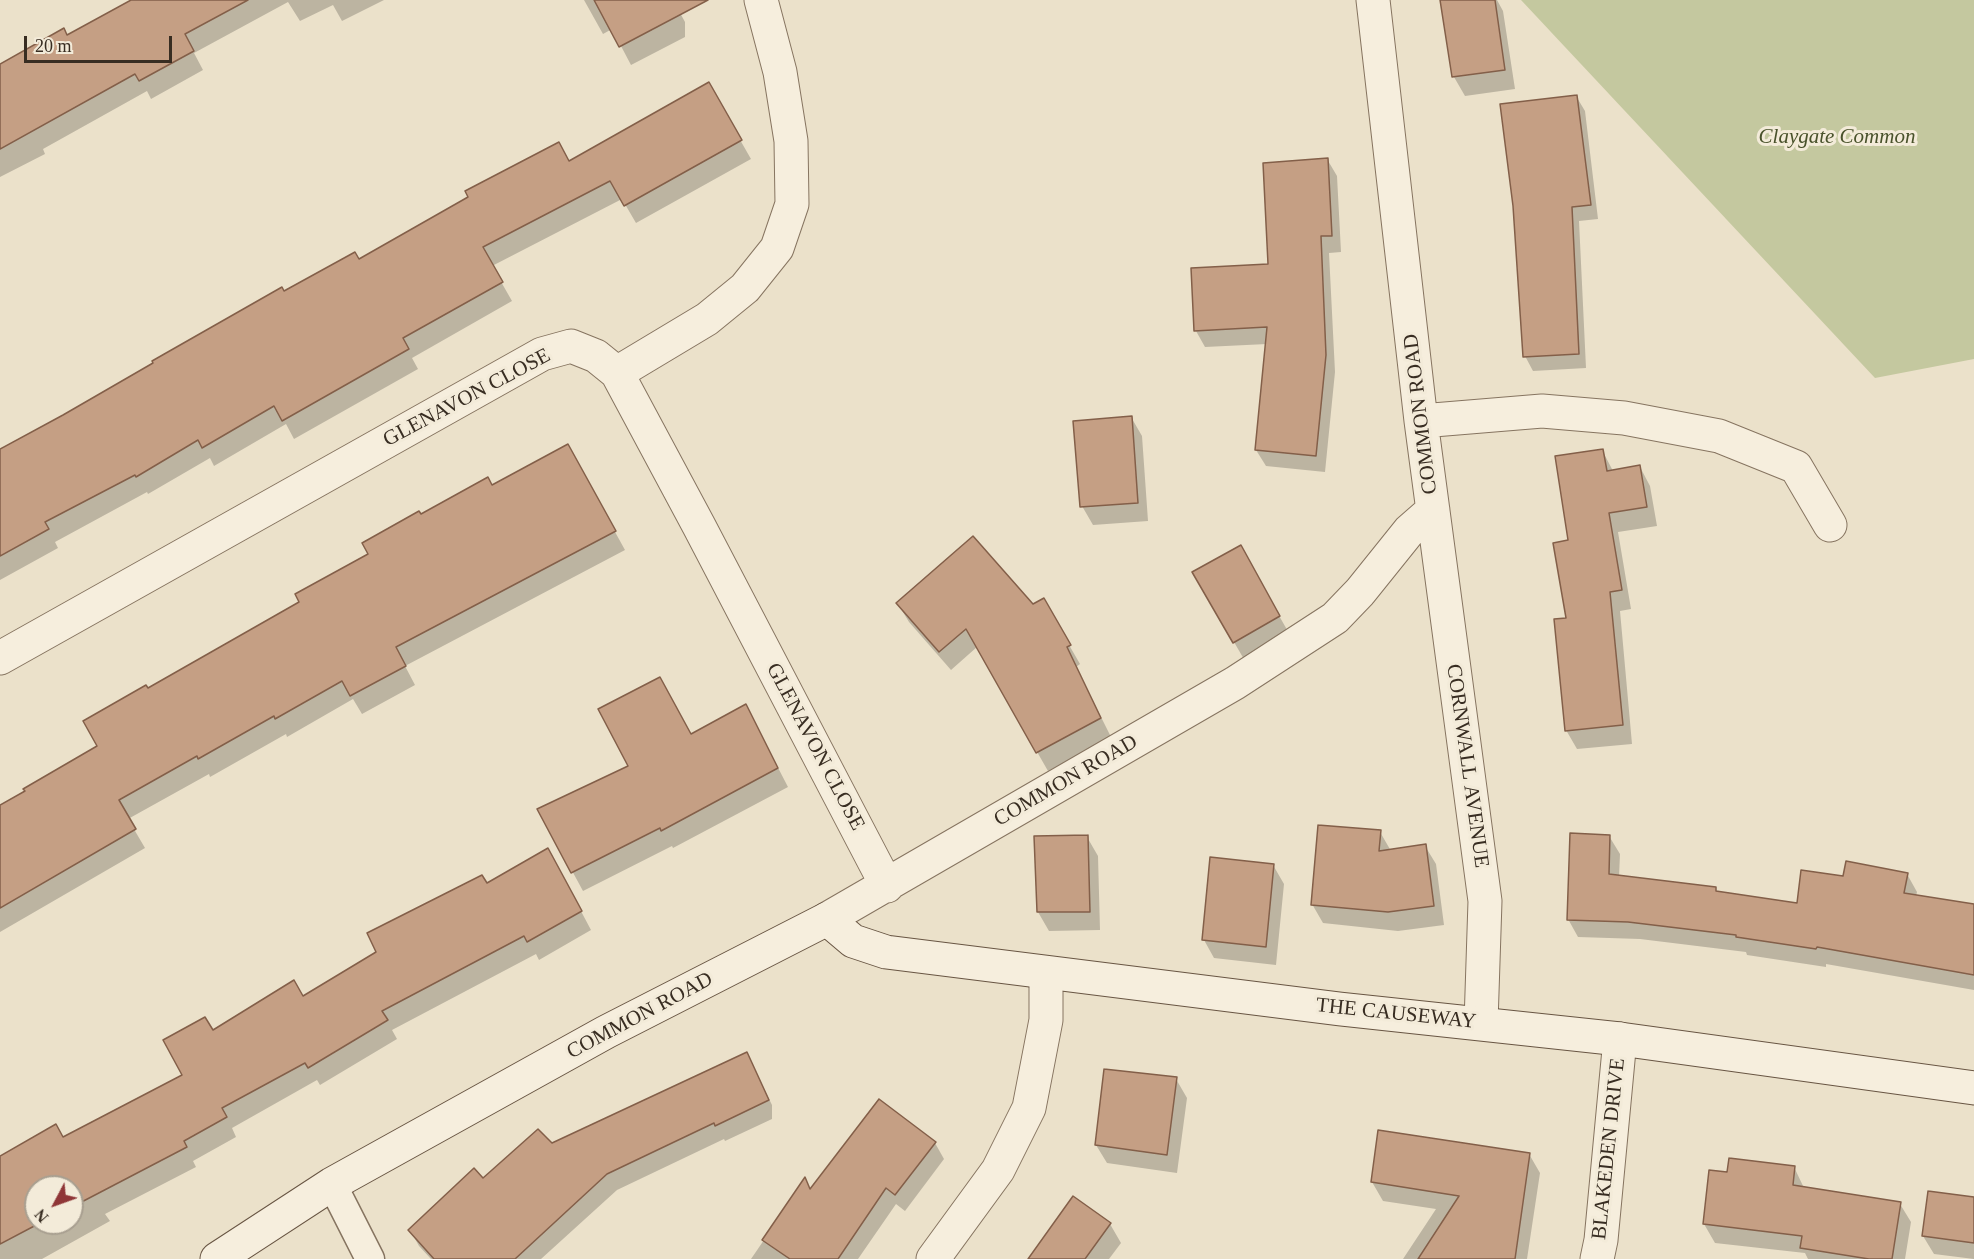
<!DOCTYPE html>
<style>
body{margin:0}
#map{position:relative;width:1974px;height:1259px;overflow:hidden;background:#ebe1ca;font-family:Georgia,serif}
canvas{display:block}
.north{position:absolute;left:24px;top:1175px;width:60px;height:60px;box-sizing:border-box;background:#f3ebd9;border:2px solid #a89f90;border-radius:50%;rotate:229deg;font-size:16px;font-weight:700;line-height:24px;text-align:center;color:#382d22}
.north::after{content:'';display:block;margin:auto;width:21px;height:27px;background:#8f3637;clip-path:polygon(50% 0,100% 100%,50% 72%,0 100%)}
.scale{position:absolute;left:24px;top:36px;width:148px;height:27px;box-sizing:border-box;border:3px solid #382d22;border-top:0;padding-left:8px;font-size:18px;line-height:21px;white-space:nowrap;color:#382d22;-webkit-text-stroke:4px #f3ebd9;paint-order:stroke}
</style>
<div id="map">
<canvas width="1974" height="1259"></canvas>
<div class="north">N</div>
<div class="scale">20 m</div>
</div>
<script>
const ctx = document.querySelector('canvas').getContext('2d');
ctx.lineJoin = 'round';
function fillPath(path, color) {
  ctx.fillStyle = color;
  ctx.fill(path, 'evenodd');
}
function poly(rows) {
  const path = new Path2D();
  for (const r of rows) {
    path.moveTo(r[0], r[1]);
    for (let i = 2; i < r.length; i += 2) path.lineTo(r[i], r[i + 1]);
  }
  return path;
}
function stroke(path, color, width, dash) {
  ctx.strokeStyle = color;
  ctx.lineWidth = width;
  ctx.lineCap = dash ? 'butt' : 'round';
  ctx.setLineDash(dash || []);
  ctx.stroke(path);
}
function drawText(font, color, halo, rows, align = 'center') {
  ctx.font = font + ' Georgia,serif';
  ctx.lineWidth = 6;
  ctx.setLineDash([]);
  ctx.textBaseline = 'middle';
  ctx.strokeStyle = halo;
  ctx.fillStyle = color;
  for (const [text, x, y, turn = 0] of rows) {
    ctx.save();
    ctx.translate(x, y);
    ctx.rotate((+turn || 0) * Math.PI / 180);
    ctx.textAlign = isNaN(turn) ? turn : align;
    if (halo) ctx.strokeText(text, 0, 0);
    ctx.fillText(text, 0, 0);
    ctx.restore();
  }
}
const green = poly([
 [1521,0,1974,0,1974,359,1875,378]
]);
const shadow = poly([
 [134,0,384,0,342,21,333,5,300,21,288,2,194,53,203,70,151,99,147,91,43,149,45,154,0,177,0,75],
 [584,0,673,0,685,22,685,37,631,65,612,29,603,34],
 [1442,0,1497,0,1503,11,1515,89,1465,96,1454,77],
 [708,84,751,159,636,223,622,199,492,266,512,301,412,358,418,369,294,439,286,424,214,466,210,458,148,494,147,492,55,542,58,548,0,580,0,454,284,293,359,261,569,162],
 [1576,96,1585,111,1598,219,1579,221,1586,368,1533,371,1525,356],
 [1327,159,1337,176,1341,252,1329,253,1335,372,1325,472,1266,466,1256,450,1267,344,1205,347,1196,331,1269,266],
 [1131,417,1142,436,1148,521,1093,525,1082,506],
 [1602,450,1613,471,1640,467,1650,486,1657,526,1618,532,1631,609,1620,611,1632,744,1577,749,1566,730,1570,541],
 [578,465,625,550,405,666,415,685,362,714,353,699,287,737,286,734,210,777,209,774,128,819,145,848,0,932,0,807,99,746,147,690,301,602,370,555,421,516,492,487],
 [1240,547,1290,635,1245,661,1194,573],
 [1043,600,1080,664,1076,667,1111,737,1048,771,977,647,951,670,909,622,898,604,1033,606],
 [746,706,788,787,673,848,672,846,583,891,539,810,691,735],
 [1380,832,1391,851,1425,846,1436,864,1444,925,1398,931,1323,923,1312,904],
 [1609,836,1620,854,1619,877,1715,889,1718,893,1798,904,1845,878,1907,874,1917,892,1916,896,1974,905,1974,990,1826,964,1826,967,1747,955,1746,952,1640,939,1578,937,1568,919],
 [1035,837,1087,837,1098,856,1100,930,1049,931,1038,912],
 [1273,865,1284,884,1276,965,1214,958,1204,940],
 [558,868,591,930,539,960,536,954,392,1030,397,1039,320,1085,317,1080,232,1128,236,1137,193,1161,196,1167,105,1214,110,1221,42,1259,0,1259,0,1157,62,1139,184,1076,213,1032,303,998,487,885],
 [36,1187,72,1187,72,1223,36,1223],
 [747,1054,772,1105,772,1119,725,1141,724,1139,617,1190,541,1259,431,1259,419,1246,410,1230,483,1180],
 [1176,1079,1187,1098,1177,1173,1107,1163,1096,1145],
 [935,1143,944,1159,905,1211,896,1204,858,1259,751,1259,805,1180,810,1190],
 [1529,1154,1540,1173,1527,1259,1403,1259,1436,1209,1383,1201,1372,1182],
 [1794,1167,1804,1188,1900,1204,1911,1222,1905,1259,1808,1259,1805,1253,1715,1243,1704,1224,1728,1174],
 [1974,1199,1974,1259,1934,1254,1923,1236],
 [1110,1224,1121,1243,1109,1259,1030,1259]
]);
const building = poly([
 [131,0,248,0,185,34,194,51,139,81,135,74,0,149,0,64,64,28,67,35,131,0],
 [594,0,708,0,619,47,594,0],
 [1440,0,1495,0,1505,70,1452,77,1440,0],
 [709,82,742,140,624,206,610,181,483,247,503,282,403,338,409,349,282,421,274,406,202,448,198,440,136,477,135,475,45,522,49,529,0,556,0,449,63,415,153,363,152,361,282,287,284,291,355,252,359,259,468,197,465,191,559,142,569,161,709,82],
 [1577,95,1591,205,1572,207,1579,354,1523,357,1513,206,1500,104,1577,95],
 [1328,158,1332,236,1321,236,1326,355,1316,456,1255,450,1267,327,1194,331,1191,268,1268,264,1263,163,1328,158],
 [1132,416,1138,503,1080,507,1073,421,1132,416],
 [568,444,616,531,396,647,406,666,350,696,342,681,275,719,274,716,198,759,197,756,119,800,136,829,0,908,0,805,25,791,23,789,97,746,83,721,146,685,148,688,299,602,295,594,368,554,362,543,419,511,421,514,488,477,492,485,568,444],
 [1603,449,1607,471,1640,465,1647,507,1609,513,1622,590,1610,592,1623,725,1565,731,1554,619,1566,618,1553,543,1568,540,1555,456,1603,449],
 [973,536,1033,604,1044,598,1071,645,1067,647,1101,718,1036,753,966,629,939,652,896,603,973,536],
 [1241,545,1280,616,1233,643,1192,572,1241,545],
 [660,677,691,734,746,704,778,768,661,831,660,828,571,873,537,809,628,766,598,709,660,677],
 [1318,825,1381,830,1379,851,1426,844,1434,906,1388,912,1311,905,1318,825],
 [1570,833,1610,835,1609,874,1716,887,1716,891,1797,903,1801,870,1843,876,1846,861,1908,873,1904,893,1974,904,1974,975,1817,947,1816,949,1736,937,1736,935,1628,922,1567,920,1570,833],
 [1088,835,1090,912,1037,912,1034,836,1088,835],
 [548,848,582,911,527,942,524,936,382,1011,388,1020,308,1068,305,1063,222,1108,227,1117,184,1141,187,1147,72,1207,72,1187,36,1187,36,1223,40,1223,0,1244,0,1156,56,1124,63,1137,182,1075,163,1040,205,1017,213,1030,294,980,303,996,376,952,367,933,482,875,487,883,548,848],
 [1210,857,1274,864,1266,947,1202,940,1210,857],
 [747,1052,769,1100,715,1126,714,1123,607,1174,515,1259,434,1259,408,1230,474,1168,483,1178,538,1129,552,1143,747,1052],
 [1104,1069,1177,1077,1167,1155,1095,1145,1104,1069],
 [879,1099,936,1142,895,1195,886,1188,838,1259,790,1259,762,1240,805,1177,810,1189,879,1099],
 [1378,1130,1530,1153,1515,1259,1418,1259,1459,1196,1371,1182,1378,1130],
 [1729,1158,1795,1166,1793,1185,1901,1202,1892,1259,1869,1259,1800,1248,1802,1236,1703,1224,1709,1170,1727,1172,1729,1158],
 [1928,1191,1974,1197,1974,1243,1922,1236,1928,1191],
 [1073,1196,1111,1223,1085,1259,1028,1259,1073,1196]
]);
const lane = poly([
 [332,1184,370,1259]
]);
const street = poly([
 [1373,0,1421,421,1485,901,1481,1023],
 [617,373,707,319,745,288,777,248,792,204,791,141,780,72,761,0],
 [1421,421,1542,411,1624,418,1719,436,1796,467,1830,525],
 [0,658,542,354,571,346,596,356,617,373,699,526,887,886],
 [827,919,1235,683,1335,618,1360,592,1409,531,1433,510],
 [933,1259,998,1170,1029,1108,1046,1020,1046,973],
 [1597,1259,1601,1240,1620,1039]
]);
const secondary = poly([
 [217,1259,332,1184,606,1032,827,919,853,941,886,952,1340,1009,1620,1039,1974,1088]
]);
const parkNames = [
 ["Claygate Common",1837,137]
];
const streetNames = [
 ["GLENAVON CLOSE",467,398,-28],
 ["COMMON ROAD",1421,414,-97],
 ["GLENAVON CLOSE",815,747,62],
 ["CORNWALL AVENUE",1467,766,82],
 ["COMMON ROAD",1066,781,-30],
 ["THE CAUSEWAY",1396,1014,6],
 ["COMMON ROAD",640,1016,-28],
 ["BLAKEDEN DRIVE",1609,1149,-84]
];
fillPath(green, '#c4c89f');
fillPath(shadow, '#0003');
fillPath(building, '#c59f84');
stroke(building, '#835f49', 1.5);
stroke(lane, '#867460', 31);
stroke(street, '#867460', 35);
stroke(secondary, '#685543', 35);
stroke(lane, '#f6eedd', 28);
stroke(street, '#f6eedd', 33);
stroke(secondary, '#f6eedd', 33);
drawText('italic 21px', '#49522b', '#f3ebd9', parkNames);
drawText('21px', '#382d22', '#f3ebd9', streetNames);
</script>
